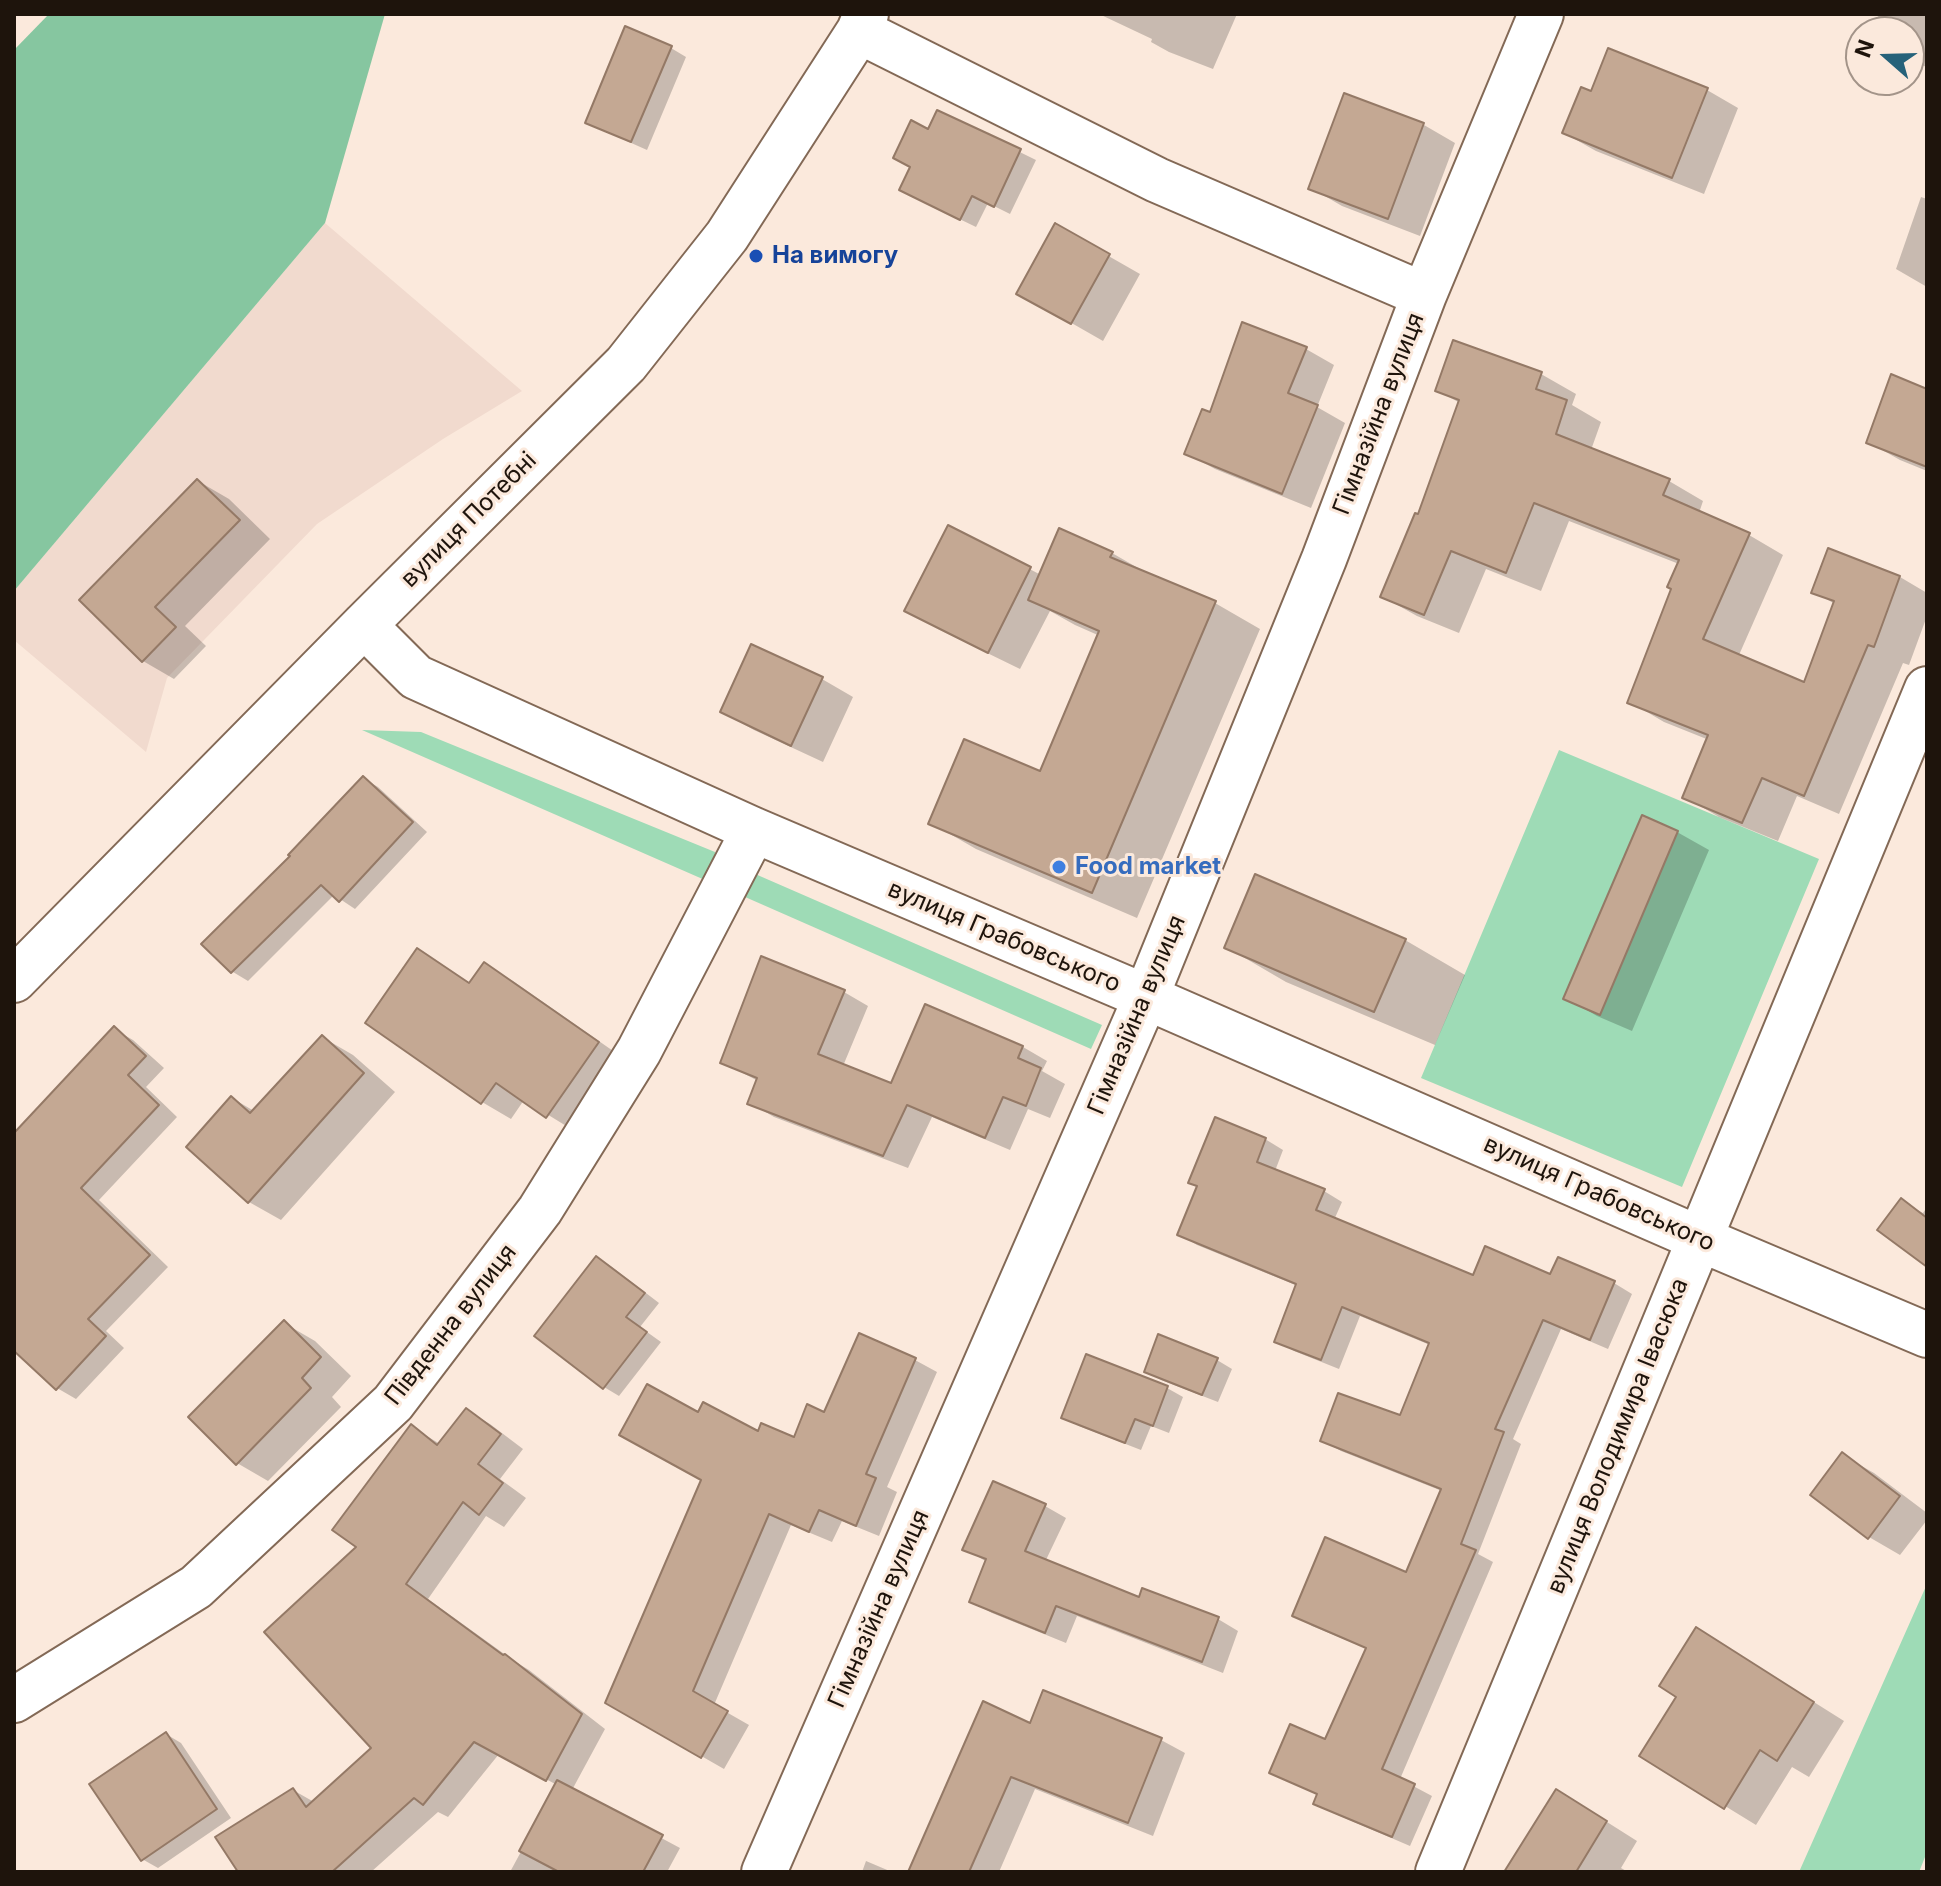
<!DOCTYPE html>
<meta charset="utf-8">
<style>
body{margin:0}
#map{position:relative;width:1941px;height:1886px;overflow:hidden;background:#fbe9dc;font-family:Inter,sans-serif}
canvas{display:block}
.frame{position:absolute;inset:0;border:16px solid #1e140c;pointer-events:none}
.north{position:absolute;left:1845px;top:16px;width:80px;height:80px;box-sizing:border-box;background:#fbe9dc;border:2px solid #a39489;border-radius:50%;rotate:290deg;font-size:22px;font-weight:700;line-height:32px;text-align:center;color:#1e140c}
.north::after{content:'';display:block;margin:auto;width:28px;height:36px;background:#26627a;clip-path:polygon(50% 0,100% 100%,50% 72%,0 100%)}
</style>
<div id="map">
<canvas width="1941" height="1886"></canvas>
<div class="frame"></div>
<div class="north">N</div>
</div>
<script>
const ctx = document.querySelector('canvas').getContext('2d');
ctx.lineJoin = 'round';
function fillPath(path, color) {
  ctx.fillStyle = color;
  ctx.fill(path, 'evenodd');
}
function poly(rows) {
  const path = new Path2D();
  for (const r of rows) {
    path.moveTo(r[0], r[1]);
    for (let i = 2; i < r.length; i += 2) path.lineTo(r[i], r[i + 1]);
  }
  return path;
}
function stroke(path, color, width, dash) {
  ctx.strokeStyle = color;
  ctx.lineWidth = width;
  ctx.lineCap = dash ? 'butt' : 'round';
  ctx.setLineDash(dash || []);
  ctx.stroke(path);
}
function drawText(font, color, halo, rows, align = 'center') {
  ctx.font = font + ' Inter,sans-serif';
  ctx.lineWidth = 6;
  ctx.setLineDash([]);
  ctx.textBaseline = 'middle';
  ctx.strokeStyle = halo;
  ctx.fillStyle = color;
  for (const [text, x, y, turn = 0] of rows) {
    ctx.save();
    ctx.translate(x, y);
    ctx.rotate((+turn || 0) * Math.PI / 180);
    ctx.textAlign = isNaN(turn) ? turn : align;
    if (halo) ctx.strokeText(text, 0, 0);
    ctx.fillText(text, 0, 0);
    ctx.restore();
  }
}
const industrial = poly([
 [325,223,522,391,443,439,317,524,167,678,146,752,14,640,14,591]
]);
const green = poly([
 [362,730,421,732,715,852,714,884],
 [1559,750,1819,859,1682,1187,1421,1078],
 [746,870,1102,1025,1091,1049,736,893],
 [1927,1584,1927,1852,1919,1872,1799,1872]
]);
const forest = poly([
 [49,14,385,14,325,223,14,591,14,50]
]);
const shadow = poly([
 [1099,14,1237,14,1213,69,1169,52,1151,42,1152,39],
 [1879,14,1927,14,1927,67,1909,61,1909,32,1873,32],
 [671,48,686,57,647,150,602,130,587,122],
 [1707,90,1738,108,1704,194,1596,151,1564,133,1592,94],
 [1345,95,1424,125,1455,143,1420,236,1342,206,1311,188],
 [938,112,1036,160,1010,214,988,203,976,227,916,198,929,132],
 [1921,197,1927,199,1927,287,1896,269],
 [1056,226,1140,274,1103,341,1019,293],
 [1306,349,1334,365,1317,407,1345,423,1311,508,1215,469,1186,453],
 [1541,374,1576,394,1572,405,1601,422,1591,450,1669,481,1703,501,1699,513,1749,535,1783,555,1739,655,1805,685,1835,604,1814,592,1829,550,1900,577,1927,593,1927,616,1909,665,1903,663,1839,814,1797,796,1778,841,1719,817,1685,797,1709,740,1664,722,1630,702,1673,588,1679,564,1569,521,1541,591,1486,569,1459,633,1417,616,1383,597,1419,517,1460,403,1438,391],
 [1927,391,1927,471,1900,460,1868,442],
 [198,481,229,499,270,539,185,626,206,646,174,679,143,661,82,600],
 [949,527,1041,575,1112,553,1152,576,1215,603,1260,629,1137,918,976,849,931,823,1041,774,1100,636,1075,625,1050,611,1020,669,938,629,907,611],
 [822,679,853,697,823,762,754,730,722,712],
 [363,778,378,787,427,832,355,909,334,895,248,981,233,972,204,944,293,856],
 [1643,818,1677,832,1709,850,1632,1031,1597,1016,1566,998],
 [1405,940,1465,975,1435,1045,1286,982,1226,947],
 [418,950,471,984,484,965,513,981,626,1060,576,1132,524,1100,511,1119,482,1102,367,1022],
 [844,992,868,1006,843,1066,892,1085,926,1007,1023,1047,1047,1061,1042,1071,1065,1084,1050,1118,1028,1109,1010,1150,932,1117,908,1168,774,1117,750,1103,758,1081,722,1062],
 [114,1029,133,1040,164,1068,146,1087,177,1117,99,1200,168,1267,106,1331,124,1348,76,1399,57,1388,14,1348,14,1136],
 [322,1037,353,1055,395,1092,281,1220,249,1202,189,1147,232,1098,254,1111],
 [1265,1139,1283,1150,1275,1171,1324,1191,1342,1202,1334,1220,1474,1278,1552,1277,1614,1283,1632,1294,1608,1349,1561,1329,1513,1439,1521,1444,1478,1554,1493,1562,1400,1779,1432,1796,1410,1846,1333,1813,1316,1803,1319,1795,1290,1782,1272,1772,1326,1742,1368,1649,1312,1626,1295,1615,1407,1574,1442,1491,1341,1451,1323,1441,1402,1418,1430,1345,1360,1316,1339,1369,1294,1351,1276,1341,1298,1286,1197,1245,1180,1234],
 [1901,1201,1923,1213,1927,1207,1927,1264],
 [597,1258,612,1267,659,1303,640,1327,661,1342,619,1396,604,1387],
 [284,1323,315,1341,351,1376,332,1397,341,1407,268,1481,237,1463],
 [860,1335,915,1360,937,1372,887,1487,897,1492,879,1536,842,1521,832,1542,791,1525,714,1705,749,1725,724,1769,607,1702,703,1480,699,1415,759,1434,795,1439,826,1414],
 [1087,1356,1167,1388,1183,1397,1169,1433,1151,1426,1141,1450,1079,1426,1064,1417],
 [1217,1360,1232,1369,1218,1402,1161,1380,1146,1371],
 [466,1410,490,1424,523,1449,500,1479,526,1498,504,1527,486,1516,428,1599,514,1661,529,1670,605,1729,572,1790,680,1848,667,1872,510,1872,557,1785,499,1754,448,1817,438,1812,371,1872,240,1872,293,1790,314,1802,374,1748,359,1547,412,1427,440,1444],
 [1842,1455,1874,1473,1927,1513,1927,1520,1900,1555,1869,1537],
 [994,1483,1045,1506,1066,1518,1045,1562,1140,1600,1218,1619,1238,1631,1223,1673,1077,1616,1066,1643,992,1613,971,1602,987,1562,965,1549],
 [1728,1648,1844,1721,1809,1777,1792,1767,1756,1825,1642,1755],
 [1031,1726,1161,1740,1185,1753,1153,1836,1035,1789,999,1872,911,1872],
 [166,1734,181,1743,231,1818,158,1868,142,1859],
 [1588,1810,1637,1841,1621,1868,1628,1872,1506,1872],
 [866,1861,892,1872,862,1872]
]);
const building = poly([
 [625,26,672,46,631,142,585,123,625,26],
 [1608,48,1708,88,1672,178,1562,133,1581,87,1591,91,1608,48],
 [1344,93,1424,123,1388,219,1308,189,1344,93],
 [937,110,1021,149,994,207,972,196,960,220,899,190,910,167,893,158,911,120,928,129,937,110],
 [1055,223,1110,254,1071,324,1016,294,1055,223],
 [1242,322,1307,347,1288,393,1318,405,1282,494,1184,454,1202,409,1210,412,1242,322],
 [1453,340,1542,372,1536,389,1567,400,1556,434,1670,479,1663,495,1750,533,1703,639,1804,682,1834,601,1811,593,1828,548,1900,576,1874,647,1868,645,1804,796,1762,778,1742,823,1682,798,1708,735,1627,703,1671,589,1667,587,1679,560,1534,503,1506,573,1451,551,1424,615,1380,597,1415,513,1418,514,1459,400,1435,391,1453,340],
 [1891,374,1927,389,1927,467,1866,443,1891,374],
 [197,479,240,520,155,607,176,627,142,662,79,600,197,479],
 [948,525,1031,567,988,653,904,611,948,525],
 [1059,528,1113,552,1110,557,1216,601,1092,893,928,824,964,739,1040,771,1099,631,1028,600,1059,528],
 [751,644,823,677,791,746,720,712,751,644],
 [363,776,413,822,339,902,321,885,231,973,201,944,290,856,288,855,363,776],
 [1642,815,1678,831,1600,1015,1563,999,1642,815],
 [1255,874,1406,939,1374,1012,1224,948,1255,874],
 [417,948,469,983,484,962,599,1042,546,1118,496,1083,481,1104,365,1023,417,948],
 [761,956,845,990,818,1054,891,1083,925,1004,1023,1046,1018,1058,1041,1068,1026,1106,1003,1097,985,1138,907,1105,883,1156,747,1104,757,1078,720,1063,761,956],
 [114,1026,146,1056,128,1075,159,1105,81,1188,150,1255,88,1319,106,1336,56,1390,14,1351,14,1133,114,1026],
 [322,1035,364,1073,248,1203,186,1147,231,1096,250,1113,322,1035],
 [1215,1117,1266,1138,1257,1162,1325,1189,1316,1210,1473,1275,1485,1246,1550,1274,1558,1257,1615,1281,1590,1340,1543,1320,1495,1429,1504,1432,1461,1544,1476,1550,1382,1769,1415,1784,1392,1837,1313,1804,1317,1794,1269,1773,1290,1724,1325,1739,1366,1648,1292,1616,1325,1537,1406,1572,1441,1489,1320,1441,1338,1393,1400,1415,1429,1343,1342,1307,1321,1360,1274,1342,1296,1284,1177,1235,1197,1186,1188,1183,1215,1117],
 [1901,1198,1927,1218,1927,1267,1877,1230,1901,1198],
 [596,1256,645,1293,626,1317,647,1332,603,1389,534,1336,596,1256],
 [284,1320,321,1357,302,1378,311,1388,236,1465,188,1417,284,1320],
 [859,1333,916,1358,866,1474,876,1478,856,1526,819,1510,809,1532,769,1514,693,1691,728,1711,701,1758,605,1703,701,1480,619,1435,647,1384,698,1412,703,1402,758,1431,761,1423,794,1437,807,1404,824,1412,859,1333],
 [1158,1334,1218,1358,1202,1395,1144,1372,1158,1334],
 [1086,1354,1168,1386,1153,1426,1135,1419,1125,1443,1061,1418,1086,1354],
 [466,1408,501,1434,478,1464,503,1483,479,1515,463,1502,406,1584,503,1655,505,1654,582,1714,546,1781,474,1742,423,1805,414,1798,332,1872,238,1872,215,1837,293,1788,306,1807,371,1748,264,1632,356,1547,332,1530,411,1424,437,1445,466,1408],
 [1842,1452,1900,1496,1868,1539,1810,1495,1842,1452],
 [993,1481,1046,1504,1025,1551,1139,1597,1142,1588,1219,1617,1202,1662,1056,1606,1045,1633,969,1602,986,1559,962,1550,993,1481],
 [1696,1627,1814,1702,1777,1761,1760,1750,1724,1809,1639,1756,1676,1697,1659,1686,1696,1627],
 [1043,1690,1162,1738,1128,1823,1011,1777,969,1872,908,1872,983,1701,1030,1723,1043,1690],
 [166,1732,217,1809,141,1861,89,1784,166,1732],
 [557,1780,663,1835,643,1872,559,1872,519,1851,557,1780],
 [1556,1789,1607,1821,1576,1872,1504,1872,1556,1789]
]);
const minor = poly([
 [859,31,1157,180,1424,295],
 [364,625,416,677,754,830,1146,997,1700,1239,1927,1335],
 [14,980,364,625,626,364,727,236,859,31,866,14],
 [14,1700,196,1587,393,1403,540,1210,639,1051,754,830],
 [764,1872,1146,997,1324,559,1424,295,1541,14],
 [1438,1872,1927,689]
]);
const markers = [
 [756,256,8,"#1a4fb4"],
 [1059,867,8,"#3f7fe0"]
];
const transitNames = [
 ["На вимогу",772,256]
];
const streetNames = [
 ["Гімназійна вулиця",1379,414,-69],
 ["вулиця Потебні",469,520,-45],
 ["вулиця Грабовського",1004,937,23],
 ["Гімназійна вулиця",1137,1015,-67],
 ["вулиця Грабовського",1599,1194,24],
 ["Південна вулиця",451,1325,-52],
 ["вулиця Володимира Івасюка",1618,1436,-68],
 ["Гімназійна вулиця",879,1609,-66]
];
const shopNames = [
 ["Food market",1075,867]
];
fillPath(industrial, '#f1dace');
fillPath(green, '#9edbb6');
fillPath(forest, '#86c6a0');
fillPath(shadow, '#0003');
fillPath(building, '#c4a893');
stroke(building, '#947966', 2);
stroke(minor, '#836956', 48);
stroke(minor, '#fff', 44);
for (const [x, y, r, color] of markers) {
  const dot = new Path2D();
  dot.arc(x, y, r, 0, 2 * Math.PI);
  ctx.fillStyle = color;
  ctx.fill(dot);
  stroke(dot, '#fbe9dc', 3);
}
drawText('bold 24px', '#164399', '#fbe9dc', transitNames, 'left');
drawText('24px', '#1e140c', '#fbe9dc', streetNames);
drawText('bold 24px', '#366cbe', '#fbe9dc', shopNames, 'left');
</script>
